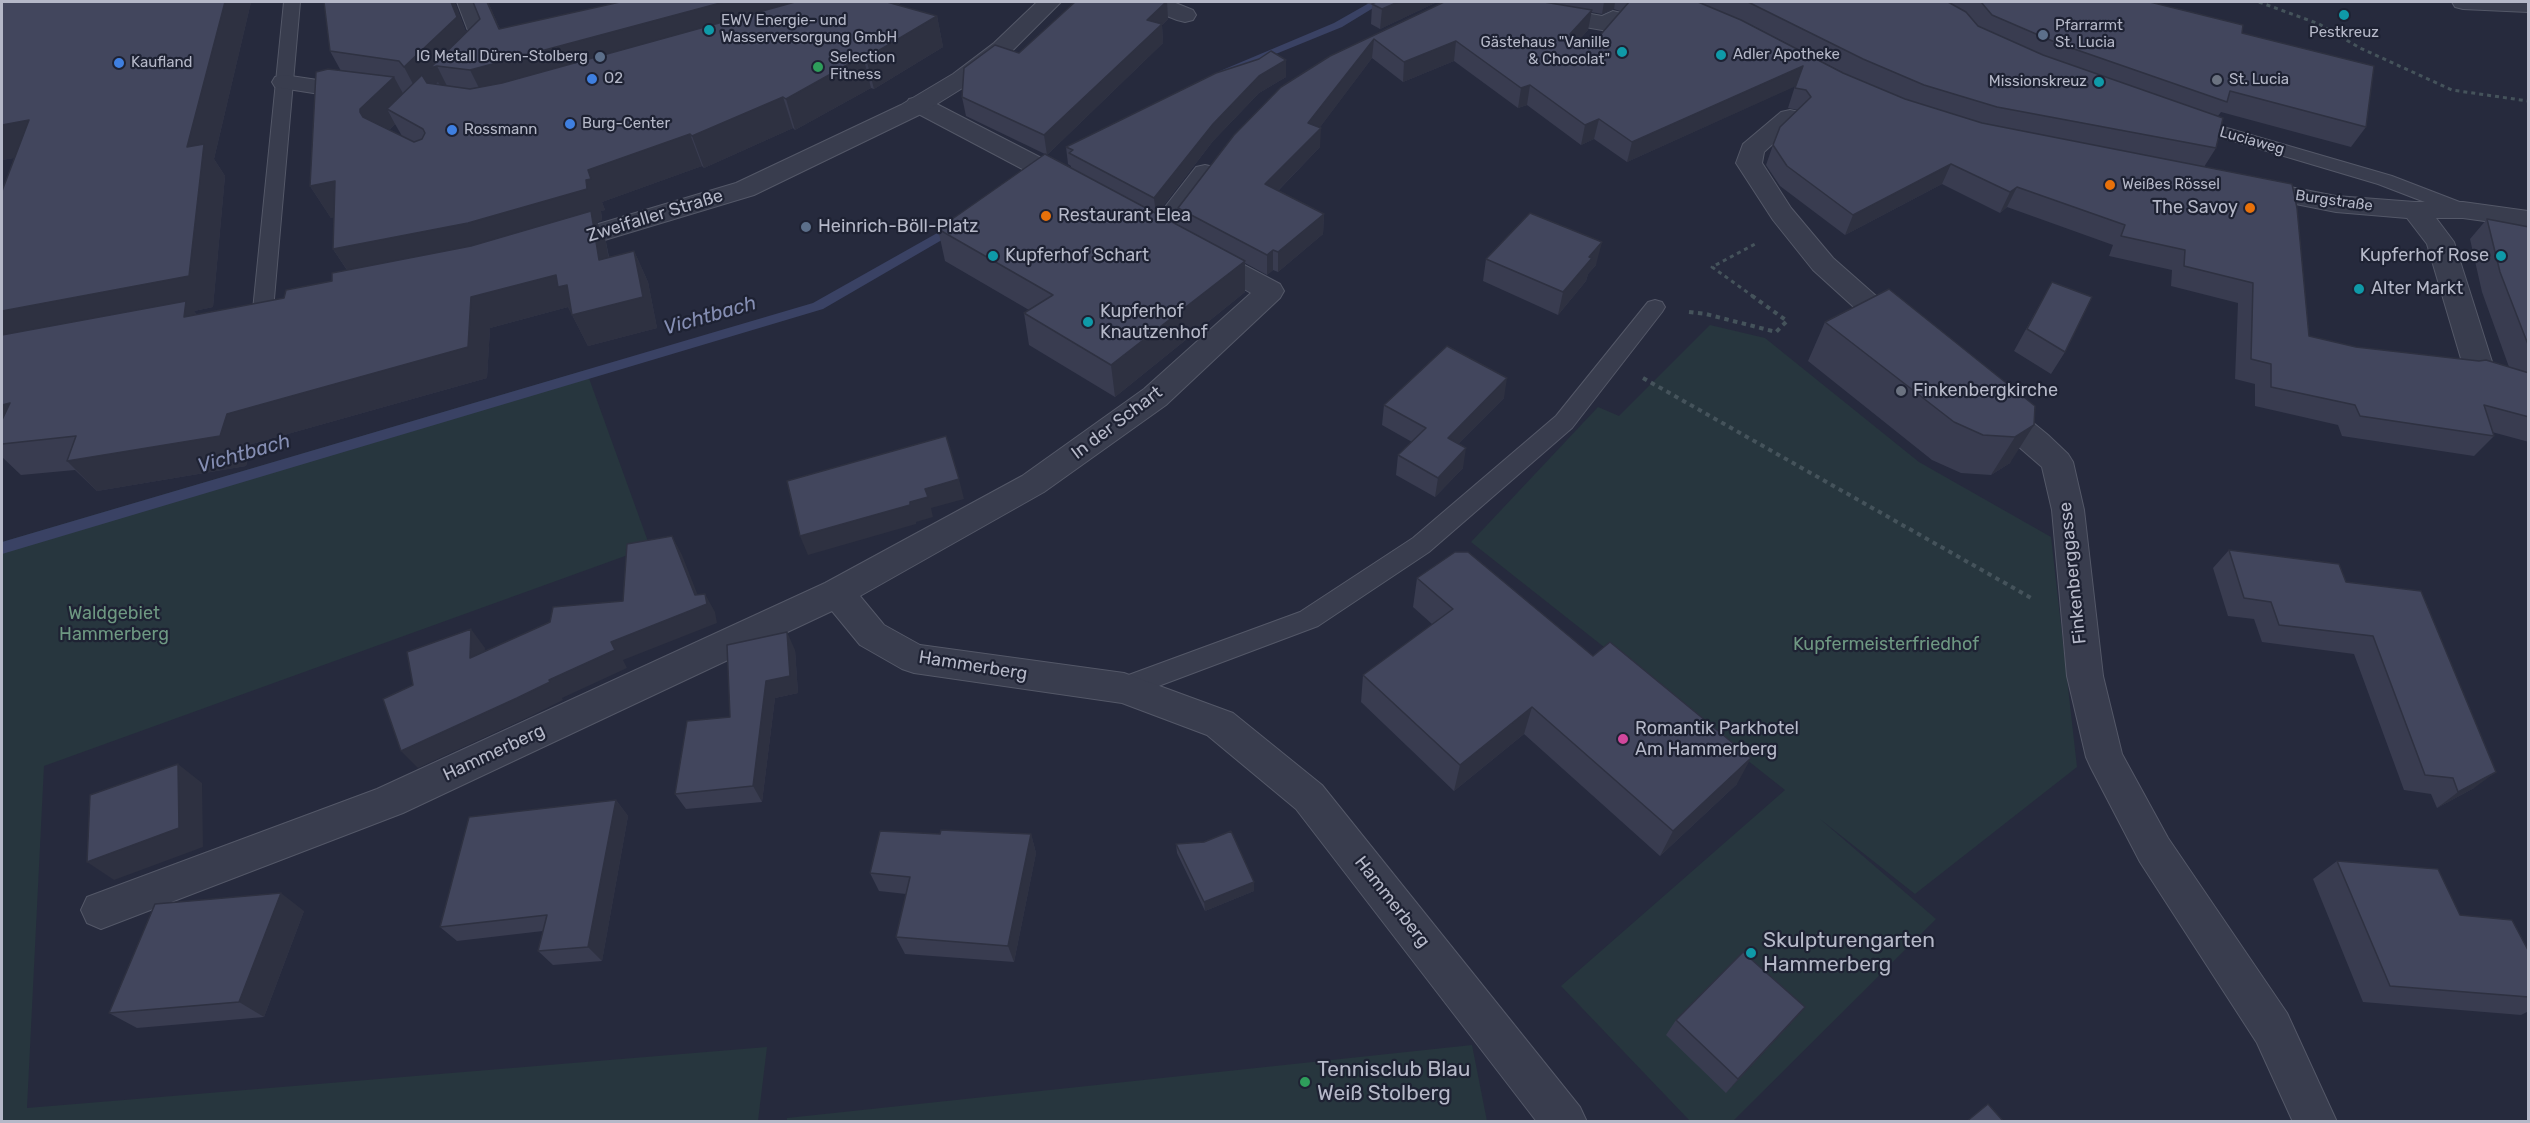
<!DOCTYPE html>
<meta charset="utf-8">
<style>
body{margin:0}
#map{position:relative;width:2530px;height:1123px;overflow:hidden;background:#262a3d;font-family:Rubik,sans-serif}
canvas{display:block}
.frame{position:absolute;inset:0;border:3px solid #b5b8c8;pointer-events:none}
</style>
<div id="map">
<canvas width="2530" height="1123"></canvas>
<div class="frame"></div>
</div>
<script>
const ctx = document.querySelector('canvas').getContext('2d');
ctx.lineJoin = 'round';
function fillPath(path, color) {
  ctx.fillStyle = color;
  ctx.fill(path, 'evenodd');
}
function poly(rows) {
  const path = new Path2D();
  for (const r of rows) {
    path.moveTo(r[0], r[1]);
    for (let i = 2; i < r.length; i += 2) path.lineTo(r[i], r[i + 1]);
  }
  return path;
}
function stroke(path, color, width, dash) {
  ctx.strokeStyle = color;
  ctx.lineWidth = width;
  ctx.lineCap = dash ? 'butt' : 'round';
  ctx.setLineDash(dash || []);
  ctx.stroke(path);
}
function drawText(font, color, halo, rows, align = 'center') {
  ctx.font = font + ' Rubik,sans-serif';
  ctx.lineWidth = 4.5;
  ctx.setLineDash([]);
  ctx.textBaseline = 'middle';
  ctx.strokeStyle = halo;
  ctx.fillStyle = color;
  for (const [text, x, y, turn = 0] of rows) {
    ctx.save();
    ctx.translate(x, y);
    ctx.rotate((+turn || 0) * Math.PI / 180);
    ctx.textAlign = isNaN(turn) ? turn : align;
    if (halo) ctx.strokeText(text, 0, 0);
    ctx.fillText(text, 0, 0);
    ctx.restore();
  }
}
const green = poly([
 [1710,325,1765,338,1919,462,2051,537,2077,767,1915,894,1820,819,1936,919,1733,1121,1690,1121,1561,986,1785,790,1471,542,1598,407,1619,416],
 [586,370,650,547,44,766,27,1108,767,1047,758,1121,2,1122,2,542],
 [1472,1045,1487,1121,787,1121,787,1118]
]);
const stream = poly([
 [1371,2,1383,2,1342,27,1229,73,1221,73,1220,71,1334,23,1371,2],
 [955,223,959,224,959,230,823,309,2,554,2,542,813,303,955,223]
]);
const pathFar1 = poly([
 [2259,2,2319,24,2360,48,2452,90,2528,101],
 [1754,297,1712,267,1757,243]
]);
const path = poly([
 [1689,312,1706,314,1776,332,1787,321,1751,295],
 [1643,378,2033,599]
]);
const service = poly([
 [284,2,300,2,273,310,270,315,263,317,256,315,253,310,284,2],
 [457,2,473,2,493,50,486,58,480,59,474,58,471,54,475,49,457,2],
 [2189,117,2392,176,2470,206,2473,210,2470,214,2456,214,2378,184,2183,126,2180,122,2183,118,2189,117],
 [1655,300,1662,302,1665,307,1662,312,1572,428,1429,552,1318,626,1124,699,1115,696,1111,688,1115,680,1300,612,1413,538,1556,416,1648,302,1655,300]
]);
const pedestrian = poly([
 [1157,2,1173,2,1193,10,1196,15,1193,20,1185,22,1177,20,1157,12,1154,7,1157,2],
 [1490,2,1525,2,1602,16,1613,11,1621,13,1624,18,1616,29,1608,31,1539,19,1493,7,1490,2],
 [284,75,358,86,367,88,370,93,367,98,358,100,275,87,272,82,275,77,284,75],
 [1205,165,1214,167,1218,173,1214,179,1169,237,1160,240,1151,237,1147,231,1151,225,1196,167,1205,165]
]);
const minor = poly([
 [2452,2,2528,2,2528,12,2463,9,2455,7,2452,2],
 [918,97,927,99,1082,179,1086,185,1082,191,1073,193,1064,191,909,109,906,104,909,99,918,97],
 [1790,110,1799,112,1802,117,1764,152,1762,163,1791,208,1833,258,1909,325,1913,332,1909,339,1899,342,1889,339,1813,270,1773,220,1736,163,1743,144,1781,112,1790,110],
 [2249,179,2336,196,2415,202,2463,202,2528,211,2528,227,2463,218,2436,218,2454,242,2493,365,2528,376,2528,397,2470,379,2465,372,2427,244,2407,218,2336,212,2240,193,2236,187,2240,181,2249,179],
 [1206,247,1216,250,1280,284,1284,291,1280,298,1166,405,1044,492,860,596,884,625,920,645,1124,673,1233,713,1322,785,1580,1107,1587,1122,1537,1122,1296,809,1207,735,1122,703,914,673,902,669,860,645,832,611,403,813,101,929,87,923,81,910,87,897,377,789,825,583,1022,476,1144,389,1251,293,1196,262,1192,256,1196,250,1206,247],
 [1993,396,2004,399,2048,435,2068,454,2073,462,2084,510,2103,676,2122,754,2168,838,2287,1013,2337,1122,2293,1122,2257,1043,2140,862,2091,768,2086,757,2067,676,2052,510,2042,467,1982,415,1978,407,1982,399,1993,396]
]);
const tertiary = poly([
 [1037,2,1061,2,1010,53,969,84,919,115,754,195,558,254,548,251,544,245,548,239,736,183,901,105,953,74,994,43,1037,2]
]);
const wall = poly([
 [2,2,251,2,214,159,225,176,213,307,194,311,197,315,284,298,332,281,347,270,333,249,334,217,331,218,310,186,341,71,330,51,324,2,456,2,455,3,466,32,480,19,473,2,488,2,500,29,620,2,902,2,898,5,937,16,943,47,874,89,871,88,795,130,793,128,704,168,702,166,602,202,605,210,601,211,602,220,597,222,606,242,609,257,634,251,648,282,657,328,588,346,568,307,490,328,487,378,252,444,246,466,97,491,75,470,21,475,2,457,2,191,14,158,2,160],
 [395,124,402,136,389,130],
 [1075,2,1167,2,1168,19,1162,25,1163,43,1047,155,966,116,962,97,1019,53],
 [1363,2,1437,2,1380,29,1371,24,1372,5],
 [1444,2,2150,2,2242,33,2366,127,2351,147,2221,112,2218,116,2216,148,2204,167,2309,336,2356,347,2509,367,2482,292,2470,239,2487,219,2529,227,2529,442,2492,432,2494,436,2474,456,2342,436,2338,425,2255,406,2255,384,2235,379,2238,303,2171,286,2172,270,2109,256,2113,245,2007,207,2000,213,1942,184,1845,235,1780,186,1766,165,1773,145,1798,110,1788,108,1795,86,1627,162,1594,139,1581,145,1527,105,1518,108,1454,61,1403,82,1372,58,1320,127,1320,147,1278,191,1324,214,1323,234,1278,272,1273,270,1267,275,1245,263,1245,292,1115,397,1029,345,1024,313,1029,310,945,261,938,229,1071,168,1071,166,1068,164,1066,147,1286,60,1286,77,1259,93,1213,141,1157,214,1179,225,1178,208,1281,87],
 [1614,9,1620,11,1595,41,1584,43,1578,41,1588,30,1591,12,1602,14],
 [1744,22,1753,26,1851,77,1843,73],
 [1486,259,1596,265,1588,274,1586,281,1558,315,1483,281],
 [2052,282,2065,352,2051,374,2014,351],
 [1825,322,2035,406,2010,463,1991,475,1961,473,1932,460,1808,361],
 [1504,398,1458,444,1463,468,1435,497,1396,475,1398,455,1412,442,1382,425,1384,405],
 [2229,550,2346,582,2474,788,2437,808,2431,794,2404,790,2354,654,2262,642,2254,619,2228,616,2213,568],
 [1417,578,1737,784,1660,856,1524,734,1454,791,1361,702,1363,675,1432,624,1413,607],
 [795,650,798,693,775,698,762,802,686,809,675,794,730,717],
 [616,800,628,816,602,961,553,965,538,951,543,931,457,941,440,927],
 [940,834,1031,834,1036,853,1014,962,905,954,896,937,906,894,879,891,870,873],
 [1176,844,1254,882,1254,891,1205,911,1177,853],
 [2337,861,2460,915,2529,952,2529,1011,2521,1015,2363,1002,2313,879],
 [304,911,264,1017,137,1028,109,1013],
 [1805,1007,1792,1022,1726,1093,1666,1035,1676,1020]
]);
const shadedWall = poly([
 [225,2,251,2,214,159,225,176,213,307,194,311,211,332,2,350,2,311,187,147],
 [451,2,456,2,455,3,472,48,437,66,453,98,447,99,438,82,421,99,404,67],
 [487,2,488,2,513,59,724,2,841,2,486,102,470,70,499,29],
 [893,2,902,2,894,7],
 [1166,2,1167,2,1168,19,1162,25,1163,43,1047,155,1044,135,1147,20],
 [1398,2,1437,2,1380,29,1382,9],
 [1604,2,1615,2,1614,9,1602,14],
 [1592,10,1588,30,1567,54,1570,34],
 [937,16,943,47,874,89,866,58],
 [1374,39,1372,58,1315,134,1321,128,1320,147,1265,204,1265,184,1308,123],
 [1456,41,1454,61,1403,82,1404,62],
 [863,56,871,88,795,130,786,99],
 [1286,60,1286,77,1259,93,1213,141,1156,215,1154,198,1213,124,1259,76],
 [1803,66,1796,86,1627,162,1632,142],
 [394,77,411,108,387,109,395,124,378,140,360,112,360,109],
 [1530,85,1527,105,1518,108,1521,88],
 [783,97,793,128,704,168,692,136],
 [1599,119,1594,139,1581,145,1585,125],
 [29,120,55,151,2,160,2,125],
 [690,134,702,166,602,202,605,210,601,211,602,220,597,222,606,242,614,291,485,255,354,280,333,249,586,180,588,170],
 [1951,164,1942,184,1845,235,1853,215],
 [335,181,355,213,331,218,310,186],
 [2017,187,2007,207,2000,213,2010,192],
 [1324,214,1323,234,1278,272,1278,252],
 [1602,242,1596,265,1588,274,1586,281,1558,315,1563,292,1589,257],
 [1273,250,1273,270,1267,275,1267,255],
 [634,251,648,282,657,328,588,346,568,307,490,328,487,378,252,444,246,466,97,491,67,461,227,414,471,297],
 [1245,261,1245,292,1115,397,1111,365],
 [1507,378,1504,398,1445,457,1448,438],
 [10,403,2,442,2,405],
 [2034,425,2010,463,1991,475,2015,437],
 [1466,448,1463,468,1435,497,1438,478],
 [959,479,964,499,931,508,933,517,916,522,916,524,808,555,800,536,925,489],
 [672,536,682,555,702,606,705,594,715,612,717,623,623,660,627,668,562,698,563,700,531,716,418,768,401,751,549,680,611,642,695,595],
 [471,629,485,648,484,677,470,658],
 [787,632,795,650,798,693,775,698,762,802,753,786,766,681],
 [1532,707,1524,734,1454,791,1460,765],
 [1751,758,1737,784,1660,856,1673,831],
 [178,764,202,783,203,847,114,880,87,862],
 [2496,772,2474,788,2437,808,2458,792],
 [616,800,628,816,602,961,588,947],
 [1031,834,1036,853,1014,962,1008,946],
 [1254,882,1254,891,1205,911,1204,902],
 [281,893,304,911,264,1017,239,1002],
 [1805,1007,1792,1022,1726,1093,1738,1079]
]);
const building = poly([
 [2,2,225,2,187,147,204,144,189,276,2,311,2,191,29,120,2,125,2,2],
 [324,2,451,2,457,17,404,67,399,61,330,51,324,2],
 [473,2,487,2,499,29,620,2,724,2,470,70,437,66,430,68,480,19,473,2],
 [795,2,887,2,937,16,866,58,863,56,786,99,783,97,692,136,690,134,588,170,591,179,586,180,587,189,468,223,333,249,335,181,310,186,316,72,328,69,394,77,360,109,360,112,363,117,414,142,422,139,425,133,423,129,387,109,422,75,427,83,470,89,502,83,795,2],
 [1075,2,1166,2,1147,20,1162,24,1044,135,962,97,964,68,995,45,1019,53,1075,2],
 [1376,2,1398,2,1382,9,1372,4,1376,2],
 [1444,2,1544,2,1592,10,1570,34,1575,41,1584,43,1595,41,1629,2,1698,2,1741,20,1843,73,1905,99,1982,123,2292,184,2297,208,2309,336,2356,347,2479,361,2486,360,2529,373,2529,417,2484,405,2494,436,2360,416,2355,405,2271,387,2271,364,2251,359,2253,283,2184,266,2185,250,2121,236,2125,225,2017,187,2010,192,1951,164,1853,215,1787,166,1773,145,1780,127,1811,97,1806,90,1795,88,1803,66,1632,142,1599,119,1585,125,1530,85,1521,88,1456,41,1404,62,1374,39,1308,123,1321,128,1265,184,1324,214,1278,252,1273,250,1267,255,1178,208,1234,135,1281,87,1330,56,1444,2],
 [1748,2,1948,2,1966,12,1978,26,2043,55,2223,118,2216,148,1997,107,1924,85,1863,59,1748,2],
 [1981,2,2150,2,2243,25,2242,33,2374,66,2366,127,2230,91,2227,102,2057,43,1992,15,1981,2],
 [1271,51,1286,60,1259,76,1213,124,1154,198,1069,153,1073,150,1066,147,1216,73,1259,59,1271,51],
 [1045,154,1245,261,1111,365,1024,313,1053,295,938,229,1045,154],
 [591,211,599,260,634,251,643,297,572,315,567,285,558,287,556,275,471,297,468,347,227,414,220,436,67,461,76,436,2,444,2,420,10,403,2,405,2,335,186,301,184,317,284,298,286,290,332,281,332,273,471,246,591,211],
 [1530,213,1602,242,1589,257,1592,258,1563,292,1486,259,1530,213],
 [2487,219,2529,227,2529,347,2500,272,2487,219],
 [2052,282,2092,297,2065,352,2027,329,2052,282],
 [1889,289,2035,406,2034,425,2015,437,1983,435,1954,422,1825,322,1889,289],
 [1447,346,1507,378,1448,438,1466,448,1438,478,1398,455,1426,428,1384,405,1447,346],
 [946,436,959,479,925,489,928,497,910,502,910,505,800,536,787,481,946,436],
 [672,536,695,595,705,594,707,604,611,642,615,650,549,680,550,682,517,698,401,751,383,699,413,685,407,652,471,629,470,658,550,622,553,607,623,601,627,544,672,536],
 [2229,550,2339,564,2346,582,2421,591,2496,772,2458,792,2453,778,2425,775,2373,636,2279,625,2271,602,2244,598,2229,550],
 [1455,552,1468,552,1593,656,1610,642,1751,758,1673,831,1532,707,1460,765,1363,675,1453,609,1417,578,1455,552],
 [787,632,790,676,766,681,753,786,675,794,687,721,730,717,727,645,787,632],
 [178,764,179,828,87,862,90,795,178,764],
 [616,800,588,947,538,951,547,915,440,927,469,817,616,800],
 [941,830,1031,834,1008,946,896,937,910,877,870,873,880,831,940,834,941,830],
 [1231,831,1254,882,1204,902,1176,844,1204,842,1231,831],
 [2337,861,2438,869,2460,915,2512,920,2529,952,2529,997,2390,986,2337,861],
 [281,893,239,1002,109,1013,155,904,281,893],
 [1743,952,1805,1007,1738,1079,1676,1020,1743,952],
 [1988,1104,2004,1122,1966,1122,1988,1104]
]);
const markers = [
 [2344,15,6,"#0f9aa8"],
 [709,30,6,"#0f9aa8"],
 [2043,35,6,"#5c6f8a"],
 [1622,52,6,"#0f9aa8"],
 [1721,55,6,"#0f9aa8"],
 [600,57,6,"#5c6f8a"],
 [119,63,6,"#3f7fe0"],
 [818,67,6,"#2e9e5b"],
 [592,79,6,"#3f7fe0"],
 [2217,80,6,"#6b7280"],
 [2099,82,6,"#0f9aa8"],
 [570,124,6,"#3f7fe0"],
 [452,130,6,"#3f7fe0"],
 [2110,185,6,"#e8710a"],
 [2250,208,6,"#e8710a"],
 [1046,216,6,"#e8710a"],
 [806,227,6,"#5c6f8a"],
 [993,256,6,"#0f9aa8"],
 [2501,256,6,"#0f9aa8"],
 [2359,289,6,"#0f9aa8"],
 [1088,322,6,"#0f9aa8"],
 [1901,391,6,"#6b7280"],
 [1623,739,6,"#d1479c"],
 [1751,953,6,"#0f9aa8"],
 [1305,1082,6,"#2e9e5b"]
];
const farPoinames = [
 ["EWV Energie- und",721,21],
 ["Wasserversorgung GmbH",721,38],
 ["Pfarrarmt",2055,26],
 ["St. Lucia",2055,43],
 ["Pestkreuz",2344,33,"center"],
 ["Gästehaus \"Vanille",1610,43,"right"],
 ["& Chocolat\"",1610,60,"right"],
 ["Adler Apotheke",1733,55],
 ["IG Metall Düren-Stolberg",588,57,"right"],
 ["Selection",830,58],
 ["Fitness",830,75],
 ["Kaufland",131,63],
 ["O2",604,79],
 ["St. Lucia",2229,80],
 ["Missionskreuz",2087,82,"right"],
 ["Burg-Center",582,124],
 ["Rossmann",464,130],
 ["Weißes Rössel",2122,185]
];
const farStreetnames = [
 ["Luciaweg",2252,141,16],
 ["Burgstraße",2334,201,8]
];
const poiNames = [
 ["The Savoy",2238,208,"right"],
 ["Restaurant Elea",1058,216],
 ["Heinrich-Böll-Platz",818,227],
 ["Kupferhof Schart",1005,256],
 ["Kupferhof Rose",2489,256,"right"],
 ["Alter Markt",2371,289],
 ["Kupferhof",1100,312],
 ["Knautzenhof",1100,333],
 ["Finkenbergkirche",1913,391],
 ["Romantik Parkhotel",1635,729],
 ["Am Hammerberg",1635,750]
];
const streetNames = [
 ["Zweifaller Straße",655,216,-17],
 ["In der Schart",1117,423,-37],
 ["Finkenberggasse",2073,573,-96],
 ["Hammerberg",973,666,9],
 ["Hammerberg",494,753,-25],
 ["Hammerberg",1392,902,52]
];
const parkNames = [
 ["Waldgebiet",114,614],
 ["Hammerberg",114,635],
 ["Kupfermeisterfriedhof",1886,645]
];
const waterNames = [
 ["Vichtbach",710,316,-16],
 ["Vichtbach",244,454,-16]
];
const nearPoinames = [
 ["Skulpturengarten",1763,941],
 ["Hammerberg",1763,965],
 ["Tennisclub Blau",1317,1070],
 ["Weiß Stolberg",1317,1094]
];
fillPath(green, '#27363e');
fillPath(stream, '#3a4264');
stroke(service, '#545868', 2);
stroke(pedestrian, '#545868', 2);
stroke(minor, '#545868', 2);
stroke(tertiary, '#545868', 2);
stroke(pathFar1, '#45535b', 3, [4, 4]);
stroke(path, '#45535b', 4, [4.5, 4.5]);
fillPath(service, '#393d4e');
fillPath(pedestrian, '#393d4e');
fillPath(minor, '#393d4e');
fillPath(tertiary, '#393d4e');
fillPath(wall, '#393c50');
fillPath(shadedWall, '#2e3141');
fillPath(building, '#42465d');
stroke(building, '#2e3141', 1.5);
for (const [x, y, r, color] of markers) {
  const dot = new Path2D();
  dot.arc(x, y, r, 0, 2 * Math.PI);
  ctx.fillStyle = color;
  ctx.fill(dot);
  stroke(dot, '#1e2233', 2);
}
drawText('15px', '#b5b8c8', '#1e2233', farPoinames, 'left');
drawText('15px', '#b5b8c8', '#1e2233', farStreetnames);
drawText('18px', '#b5b8c8', '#1e2233', poiNames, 'left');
drawText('18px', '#b5b8c8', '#1e2233', streetNames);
drawText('18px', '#6e9882', '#1e2233', parkNames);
drawText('italic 20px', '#858eb3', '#1e2233', waterNames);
drawText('21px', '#b5b8c8', '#1e2233', nearPoinames, 'left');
</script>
